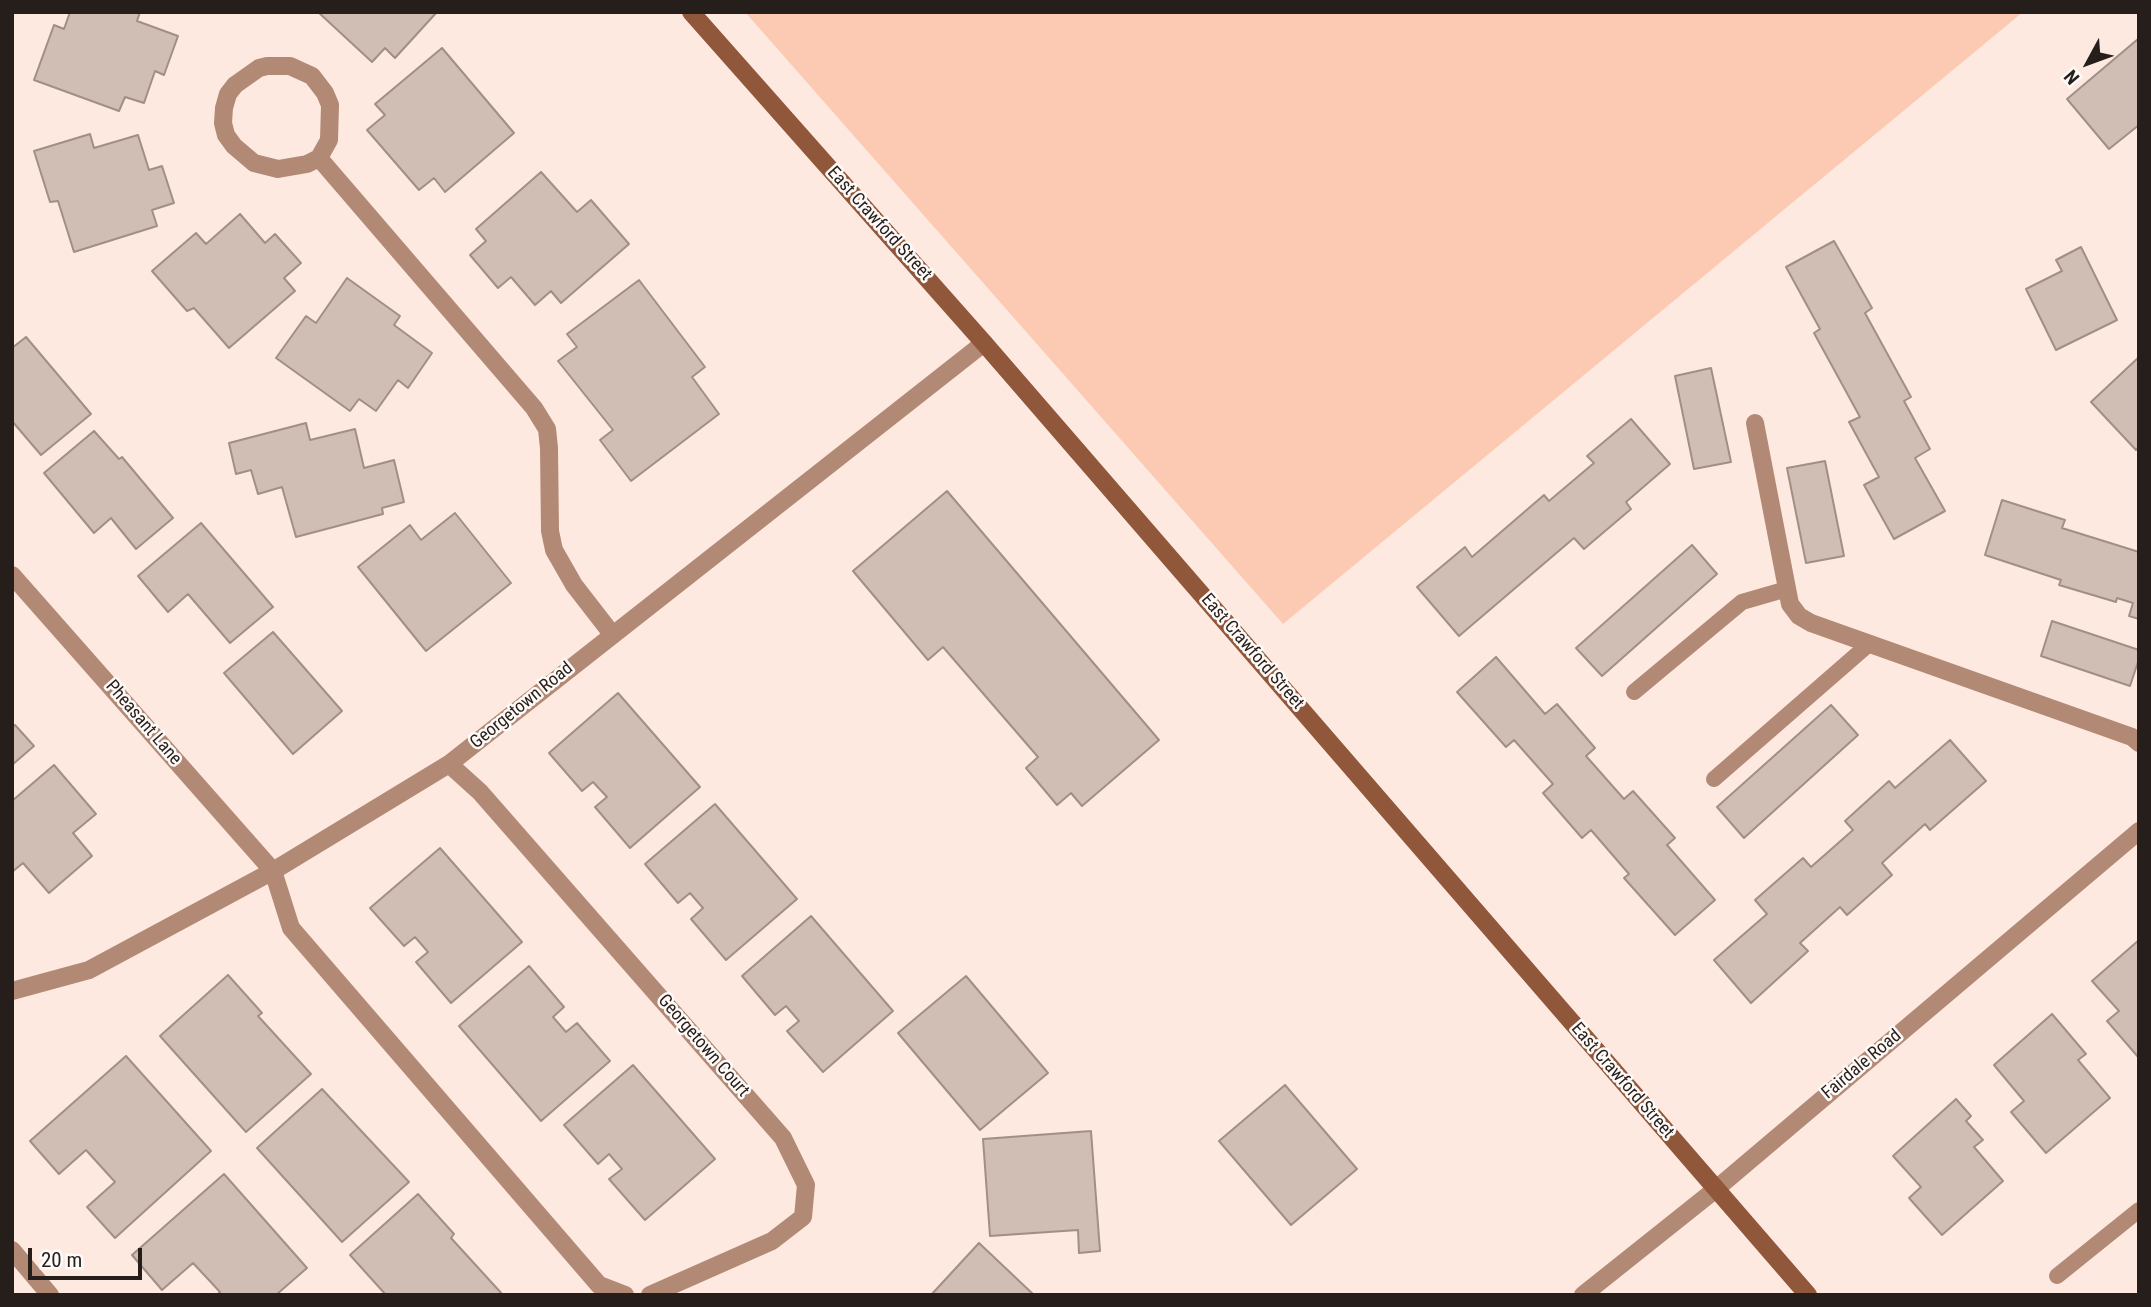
<!DOCTYPE html>
<style>
body{margin:0}
#map{position:relative;width:2151px;height:1307px;overflow:hidden;background:#fde9e0;font-family:"Roboto Condensed",sans-serif}
canvas{display:block}
.frame{position:absolute;inset:0;border:14px solid #251e1b;pointer-events:none}
.north{position:absolute;left:2053px;top:28px;width:70px;height:70px;-webkit-text-stroke:5px #fefaf8;paint-order:stroke;rotate:229deg;font-size:19px;font-weight:700;line-height:28px;text-align:center;color:#251e1b}
.north::after{content:'';display:block;margin:auto;width:24px;height:32px;background:#251e1b;clip-path:polygon(50% 0,100% 100%,50% 72%,0 100%)}
.scale{position:absolute;left:28px;top:1248px;width:114px;height:32px;box-sizing:border-box;border:4px solid #251e1b;border-top:0;padding-left:9px;font-size:21px;line-height:24px;white-space:nowrap;color:#251e1b;-webkit-text-stroke:5px #fefaf8;paint-order:stroke}
</style>
<div id="map">
<canvas width="2151" height="1307"></canvas>
<div class="frame"></div>
<div class="north">N</div>
<div class="scale">20 m</div>
</div>
<script>
const ctx = document.querySelector('canvas').getContext('2d');
ctx.lineJoin = 'round';
function fillPath(path, color) {
  ctx.fillStyle = color;
  ctx.fill(path, 'evenodd');
}
function poly(rows) {
  const path = new Path2D();
  for (const r of rows) {
    path.moveTo(r[0], r[1]);
    for (let i = 2; i < r.length; i += 2) path.lineTo(r[i], r[i + 1]);
  }
  return path;
}
function stroke(path, color, width, dash) {
  ctx.strokeStyle = color;
  ctx.lineWidth = width;
  ctx.lineCap = dash ? 'butt' : 'round';
  ctx.setLineDash(dash || []);
  ctx.stroke(path);
}
function drawText(font, color, halo, rows, align = 'center') {
  ctx.font = font + ' "Roboto Condensed",sans-serif';
  ctx.lineWidth = 5;
  ctx.setLineDash([]);
  ctx.textBaseline = 'middle';
  ctx.strokeStyle = halo;
  ctx.fillStyle = color;
  for (const [text, x, y, turn = 0] of rows) {
    ctx.save();
    ctx.translate(x, y);
    ctx.rotate((+turn || 0) * Math.PI / 180);
    ctx.textAlign = isNaN(turn) ? turn : align;
    if (halo) ctx.strokeText(text, 0, 0);
    ctx.fillText(text, 0, 0);
    ctx.restore();
  }
}
const green = poly([
 [745,12,2023,12,1283,624]
]);
const building = poly([
 [70,12,140,12,137,21,178,36,164,75,155,71,144,103,125,97,119,111,34,80,54,25,64,29,70,12],
 [318,12,437,12,395,58,385,48,372,62,318,12],
 [2138,39,2139,125,2109,149,2067,99,2138,39],
 [442,48,514,133,445,192,434,178,419,190,367,130,385,115,375,104,442,48],
 [90,134,94,148,138,135,149,170,162,166,174,203,152,210,157,226,74,252,58,201,50,202,34,151,90,134],
 [541,172,577,212,591,200,629,244,561,303,551,291,535,305,511,277,498,288,470,255,486,241,476,229,541,172],
 [240,214,265,243,275,234,301,263,284,278,295,291,229,348,194,308,187,311,152,271,196,233,206,244,240,214],
 [1834,241,1872,308,1865,313,1911,397,1904,401,1930,449,1915,458,1945,511,1894,539,1864,485,1879,477,1849,422,1860,417,1814,333,1820,329,1786,267,1834,241],
 [2081,247,2117,320,2056,350,2026,289,2062,271,2056,260,2081,247],
 [347,278,400,316,394,325,432,353,408,388,398,380,376,411,359,399,350,411,276,358,306,316,316,323,347,278],
 [639,280,705,367,692,377,719,414,631,481,600,440,613,430,558,361,577,347,567,334,639,280],
 [26,337,91,414,41,455,12,421,12,348,26,337],
 [2139,357,2139,447,2136,450,2091,402,2139,357],
 [1711,368,1731,462,1694,469,1675,376,1711,368],
 [1631,419,1670,464,1626,502,1631,509,1584,549,1574,538,1459,636,1417,587,1465,547,1472,557,1544,495,1549,501,1594,463,1587,456,1631,419],
 [306,423,310,440,355,429,364,468,394,460,404,502,382,508,383,514,296,537,282,487,258,494,251,470,236,474,229,443,306,423],
 [94,431,119,459,122,457,173,518,136,549,111,518,94,533,44,473,94,431],
 [1825,461,1844,556,1806,563,1787,468,1825,461],
 [947,491,1159,740,1082,806,1071,793,1057,805,1026,768,1038,757,943,647,928,660,853,571,947,491],
 [2002,500,2065,520,2062,528,2139,552,2139,619,2129,616,2133,603,2117,598,2116,602,2059,585,2061,580,1985,555,2002,500],
 [455,513,511,583,426,651,358,567,410,525,421,540,455,513],
 [201,523,273,607,230,643,188,594,168,612,138,576,201,523],
 [1692,545,1717,574,1602,676,1576,648,1692,545],
 [2052,621,2139,650,2139,659,2130,686,2041,656,2052,621],
 [273,632,342,711,293,754,224,673,273,632],
 [1496,657,1545,714,1557,704,1595,748,1586,756,1624,799,1633,791,1675,838,1667,845,1715,900,1675,935,1624,878,1629,874,1591,830,1582,838,1543,793,1553,784,1514,740,1506,747,1457,692,1496,657],
 [618,693,700,787,630,848,595,807,607,797,593,782,582,791,549,753,618,693],
 [1831,705,1858,735,1744,838,1717,807,1831,705],
 [15,725,34,746,12,765,12,727,15,725],
 [1950,740,1986,781,1930,830,1925,824,1882,863,1892,875,1847,915,1840,907,1800,943,1808,951,1751,1003,1714,960,1767,914,1755,900,1803,858,1811,867,1853,830,1845,821,1889,781,1895,788,1950,740],
 [54,765,96,814,73,833,92,856,49,893,23,863,12,872,12,801,54,765],
 [715,804,797,899,726,960,691,919,703,908,690,893,678,903,645,864,715,804],
 [440,848,522,942,451,1003,416,962,428,952,415,937,404,946,370,908,440,848],
 [811,916,893,1011,823,1072,787,1031,799,1021,786,1006,775,1015,742,976,811,916],
 [2139,940,2139,1058,2107,1021,2119,1011,2092,981,2139,940],
 [529,966,564,1007,553,1017,566,1032,577,1023,610,1061,541,1121,459,1026,529,966],
 [228,975,262,1013,258,1016,311,1074,246,1132,160,1036,228,975],
 [966,976,1048,1073,980,1130,898,1033,966,976],
 [2052,1014,2086,1054,2078,1060,2110,1098,2046,1153,2011,1112,2024,1101,1994,1065,2052,1014],
 [126,1056,211,1151,115,1238,87,1207,115,1182,86,1150,59,1174,30,1141,126,1056],
 [633,1065,715,1159,645,1220,609,1179,622,1169,609,1154,598,1164,564,1125,633,1065],
 [1285,1085,1357,1169,1291,1225,1219,1141,1285,1085],
 [322,1089,409,1182,342,1242,257,1148,322,1089],
 [1956,1099,1971,1116,1966,1121,1983,1140,1974,1147,2003,1181,1942,1235,1909,1198,1921,1187,1893,1156,1956,1099],
 [1091,1131,1100,1251,1079,1253,1078,1230,990,1236,983,1139,1091,1131],
 [224,1174,307,1268,276,1295,217,1295,220,1292,193,1263,162,1290,132,1255,224,1174],
 [418,1194,454,1234,451,1238,503,1295,386,1295,350,1255,418,1194],
 [979,1243,1034,1295,931,1295,979,1243]
]);
const lane = poly([
 [1634,692,1742,602,1787,589],
 [1714,779,1869,644],
 [2057,1276,2139,1210]
]);
const street = poly([
 [319,158,329,140,330,105,325,93,312,76,290,66,267,66,259,68,235,85,228,94,224,108,223,123,226,135,234,146,254,163,278,169,307,164,319,158,534,408,547,429,549,448,550,531,554,550,574,585,612,634],
 [1755,423,1790,604,1799,616,1811,623,2132,737,2139,743],
 [12,575,273,871,291,928,599,1285,625,1295],
 [449,764,480,792,783,1138,806,1185,803,1217,772,1241,650,1295],
 [12,991,89,970,273,871,449,764,984,343],
 [12,1250,50,1295],
 [1583,1295,1716,1189,2139,831]
]);
const secondary = poly([
 [691,12,984,343,1808,1295]
]);
const streetNames = [
 ["East Crawford Street",879,224,48],
 ["East Crawford Street",1252,652,49],
 ["Georgetown Road",522,706,-39],
 ["Pheasant Lane",143,723,49],
 ["Georgetown Court",703,1046,49],
 ["Fairdale Road",1862,1065,-40],
 ["East Crawford Street",1622,1081,49]
];
fillPath(green, '#fccab3');
fillPath(building, '#d0bdb4');
stroke(building, '#a18f87', 2);
stroke(lane, '#b18975', 16);
stroke(street, '#b18975', 18);
stroke(secondary, '#91573b', 18);
drawText('18px', '#251e1b', '#fefaf8', streetNames);
</script>
